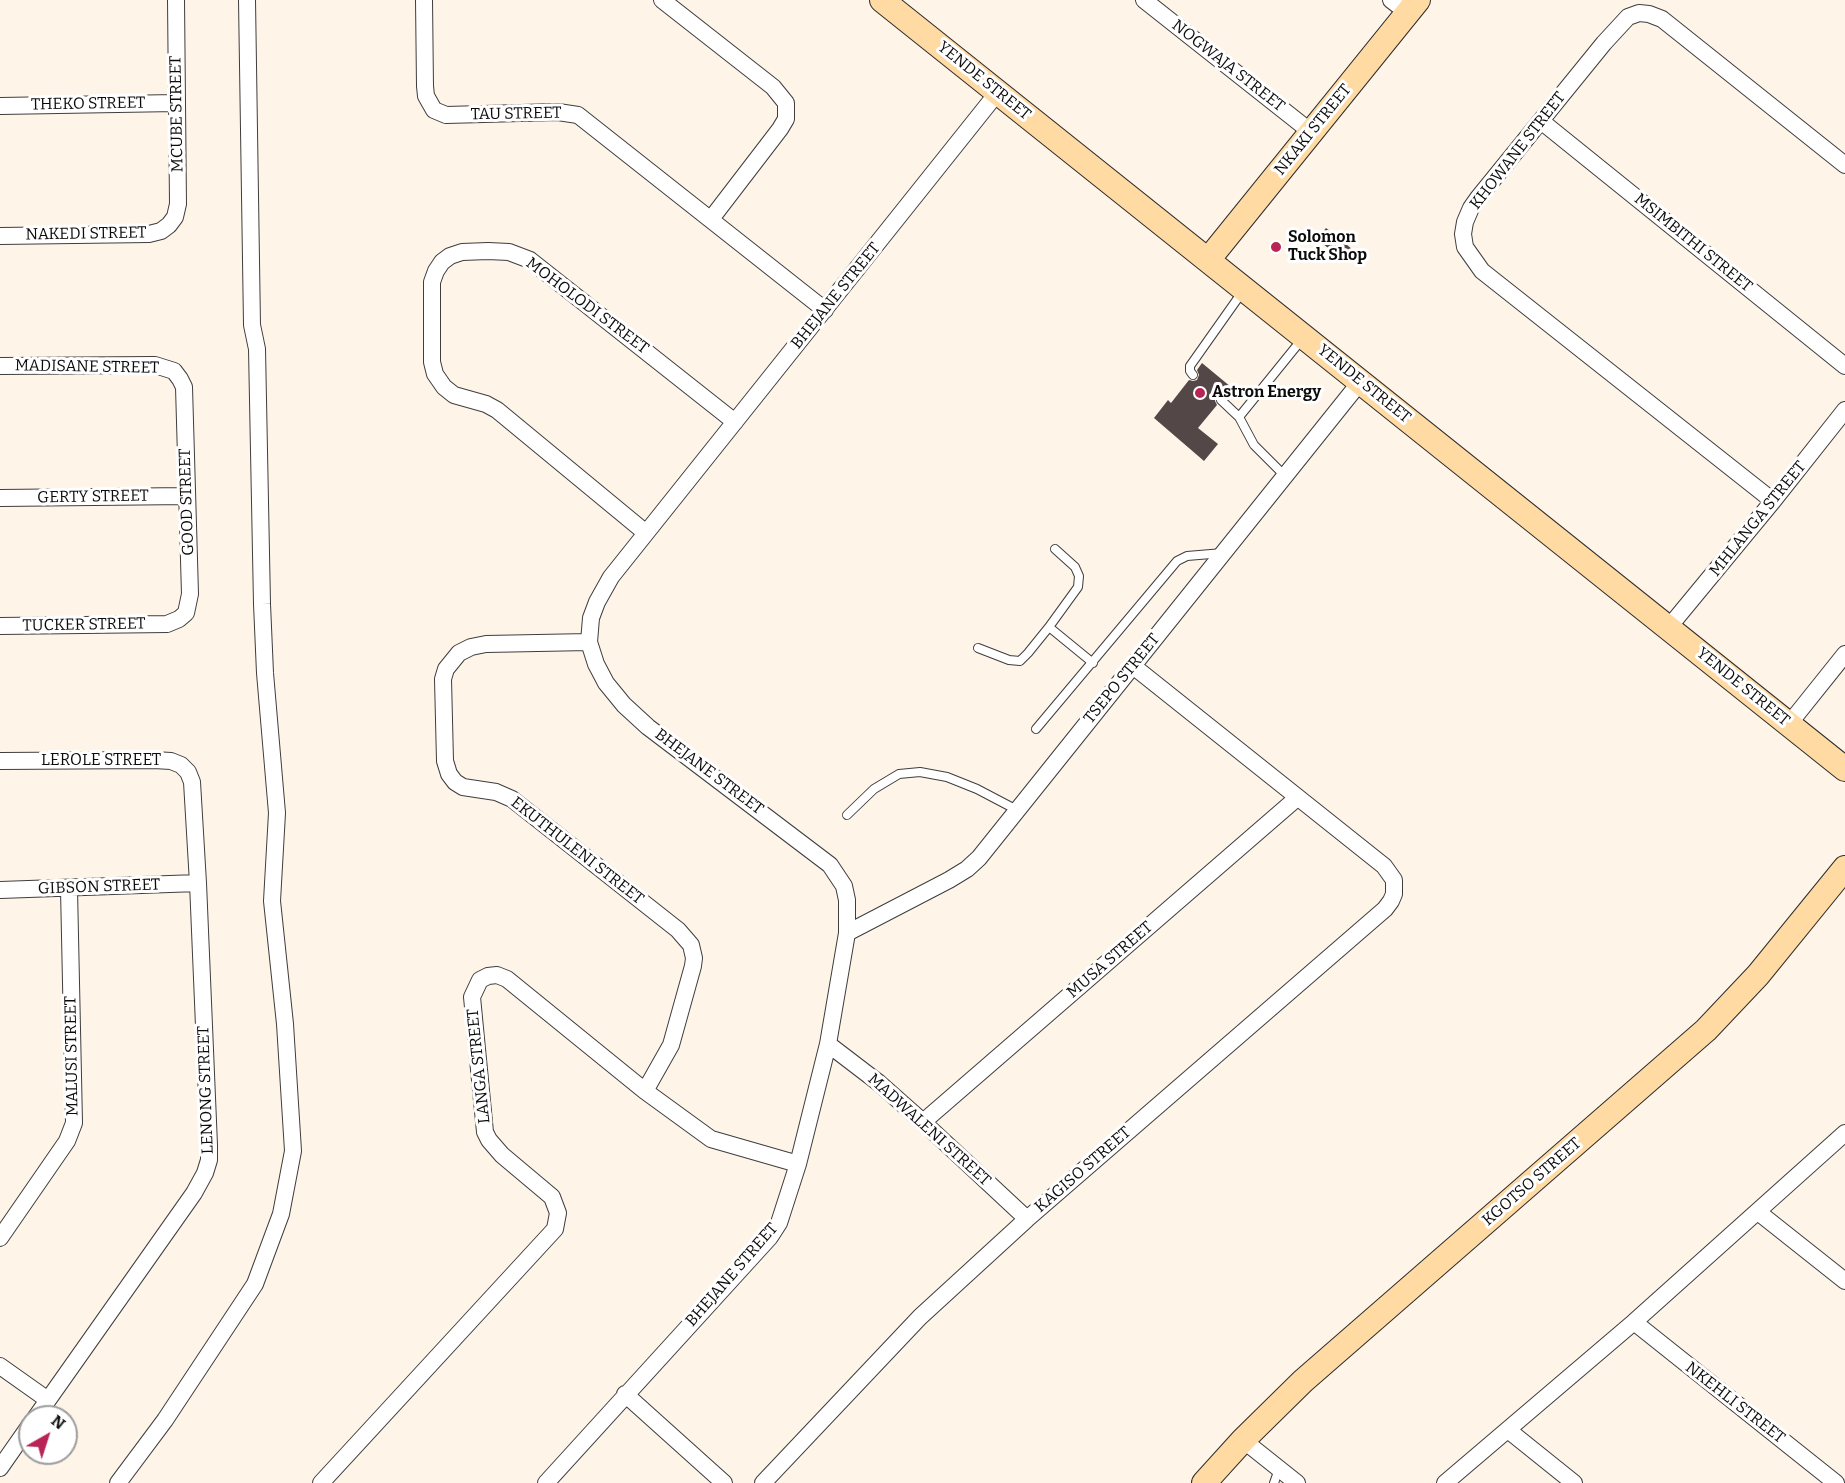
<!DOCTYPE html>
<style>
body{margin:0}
#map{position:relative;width:1845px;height:1483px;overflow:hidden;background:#fff4e8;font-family:Bitter,serif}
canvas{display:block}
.north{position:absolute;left:18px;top:1405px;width:60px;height:60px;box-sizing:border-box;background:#fff;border:2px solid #9d9d9d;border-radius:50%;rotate:39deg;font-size:16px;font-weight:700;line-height:24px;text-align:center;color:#0b0b0b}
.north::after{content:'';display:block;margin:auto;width:21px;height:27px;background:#b92457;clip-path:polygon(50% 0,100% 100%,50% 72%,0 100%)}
</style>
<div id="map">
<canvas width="1845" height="1483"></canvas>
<div class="north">N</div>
</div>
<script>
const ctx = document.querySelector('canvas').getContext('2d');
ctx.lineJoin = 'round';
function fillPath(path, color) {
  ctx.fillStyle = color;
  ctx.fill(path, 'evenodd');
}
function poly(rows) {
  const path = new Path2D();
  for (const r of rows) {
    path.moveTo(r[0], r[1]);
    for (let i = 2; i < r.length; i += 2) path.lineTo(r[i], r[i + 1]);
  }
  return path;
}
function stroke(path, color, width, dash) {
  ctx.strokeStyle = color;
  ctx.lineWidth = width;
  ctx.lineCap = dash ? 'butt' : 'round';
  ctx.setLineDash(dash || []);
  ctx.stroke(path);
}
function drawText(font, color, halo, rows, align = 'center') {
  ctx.font = font + ' Bitter,serif';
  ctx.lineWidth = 6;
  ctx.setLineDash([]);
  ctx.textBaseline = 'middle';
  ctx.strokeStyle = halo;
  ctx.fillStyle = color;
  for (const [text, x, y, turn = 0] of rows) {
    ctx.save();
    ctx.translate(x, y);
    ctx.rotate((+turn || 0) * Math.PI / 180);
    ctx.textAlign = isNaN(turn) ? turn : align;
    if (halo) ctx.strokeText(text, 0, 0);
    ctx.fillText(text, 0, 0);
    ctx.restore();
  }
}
const building = poly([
 [1326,228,1352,249,1343,260,1317,239],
 [1202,363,1231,387,1225,395,1220,394,1216,396,1215,401,1217,405,1198,428,1218,444,1204,461,1154,418,1168,400,1171,403,1189,380,1193,381,1197,380,1199,375,1197,370]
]);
const lane = poly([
 [1193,375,1190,371,1190,366,1243,291],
 [1221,400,1239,417,1254,445,1285,476],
 [1239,417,1303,338],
 [1055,549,1075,567,1079,576,1078,587,1049,627,1093,663],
 [978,648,1009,660,1020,661,1028,653,1049,627],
 [1036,729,1177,561,1187,556,1223,553],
 [847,815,874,789,899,774,920,772,947,777,977,789,1017,810],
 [1274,1483,1279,1469]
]);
const street = poly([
 [424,0,425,86,426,96,434,110,446,115,558,112,578,115,825,310],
 [662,0,773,87,786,103,786,119,780,129,711,219],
 [1144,0,1311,132],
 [1391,0,1408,13],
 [0,106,176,103],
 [1541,121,1845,366],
 [0,236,149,234,161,231,169,225,175,217,178,204,176,0],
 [0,366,155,365,174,371,180,379,184,387,190,594,186,613,179,619,167,624,0,626],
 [0,498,187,496],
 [1773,501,1482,271,1465,247,1463,234,1465,222,1471,208,1478,198,1604,43,1628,17,1639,13,1649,14,1662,19,1845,165],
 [646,533,497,410,486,404,454,395,444,387,435,374,432,362,432,282,436,271,442,262,450,256,462,252,488,251,509,252,530,260,735,422],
 [1669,627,1773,501,1845,410],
 [589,642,486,644,471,647,459,653,446,669,443,679,445,761,449,774,455,782,463,787,496,792,512,799,678,930,691,945,694,958,693,966,671,1045,645,1091],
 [1789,724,1845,654],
 [0,761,154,760,171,761,181,765,188,772,192,782,198,883,209,1145,209,1160,205,1173,194,1193,36,1417],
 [0,890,198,883],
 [847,933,949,880,967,869,979,858,1361,381],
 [828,1044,879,1083,923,1122,1027,1219],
 [923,1122,1297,798],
 [1758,1212,1845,1281],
 [0,1238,67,1141,74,1123,69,889],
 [1634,1322,1836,1483],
 [0,1366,48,1400],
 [625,1394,724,1483],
 [1508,1430,1574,1483],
 [1243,1440,1297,1483],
 [0,1468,30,1425],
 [118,1483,165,1420,255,1284,281,1214,293,1151,285,1024,272,901,277,813,265,673,262,604,257,349,252,325,247,0],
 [321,1483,555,1229,558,1213,552,1197,502,1155,489,1140,485,1132,472,997,480,980,488,976,497,975,507,979,645,1091,711,1139,798,1164],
 [546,1483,770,1237,779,1223,798,1164,828,1044,847,933,847,900,844,886,830,865,648,727,624,705,606,683,596,664,589,642,591,618,597,602,611,577,998,92],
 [763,1483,920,1317,1027,1219,1385,909,1391,901,1394,894,1394,880,1384,866,1133,666],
 [1445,1483,1634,1322,1845,1133]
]);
const secondary = poly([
 [882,0,1845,769],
 [1208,260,1418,0],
 [1204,1483,1243,1440,1303,1381,1706,1030,1758,975,1845,868]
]);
const markers = [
 [1276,247,6,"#b92457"],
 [1200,393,6,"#b92457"]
];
const streetNames = [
 ["NOGWAJA STREET",1228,66,38],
 ["YENDE STREET",984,81,39],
 ["THEKO STREET",88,104,-1],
 ["MCUBE STREET",177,114,-91],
 ["TAU STREET",516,114,-1],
 ["NKAKI STREET",1313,130,-51],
 ["KHOWANE STREET",1518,151,-52],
 ["NAKEDI STREET",86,234,-1],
 ["MSIMBITHI STREET",1693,243,39],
 ["BHEJANE STREET",836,296,-51],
 ["MOHOLODI STREET",587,306,37],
 ["MADISANE STREET",87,367,1],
 ["YENDE STREET",1364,384,39],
 ["GERTY STREET",93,497,-1],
 ["GOOD STREET",187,502,-92],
 ["MHLANGA STREET",1758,519,-51],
 ["TUCKER STREET",84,625,-1],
 ["TSEPO STREET",1122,679,-51],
 ["YENDE STREET",1743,687,39],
 ["LEROLE STREET",101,761],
 ["BHEJANE STREET",709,772,37],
 ["EKUTHULENI STREET",577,851,38],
 ["GIBSON STREET",99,887,-2],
 ["MUSA STREET",1110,960,-41],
 ["MALUSI STREET",72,1056,-91],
 ["LANGA STREET",479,1066,-96],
 ["LENONG STREET",206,1090,-92],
 ["MADWALENI STREET",929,1130,42],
 ["KAGISO STREET",1083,1170,-41],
 ["KGOTSO STREET",1532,1182,-41],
 ["BHEJANE STREET",732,1275,-49],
 ["NKEHLI STREET",1735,1403,38]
];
const poiNames = [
 ["Solomon",1288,238],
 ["Tuck Shop",1288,256],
 ["Astron Energy",1212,393]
];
fillPath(building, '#534847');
stroke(lane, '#3e3e3e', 10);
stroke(street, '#3e3e3e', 18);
stroke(secondary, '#2d2d2d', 26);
stroke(lane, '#fff', 8);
stroke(street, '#fff', 16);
stroke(secondary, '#ffdaa3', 24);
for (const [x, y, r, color] of markers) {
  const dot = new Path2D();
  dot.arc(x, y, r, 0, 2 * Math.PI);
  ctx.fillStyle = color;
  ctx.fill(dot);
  stroke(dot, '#fff', 2);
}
drawText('16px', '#0b0b0b', '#fff', streetNames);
drawText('bold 16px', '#0b0b0b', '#fff', poiNames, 'left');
</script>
